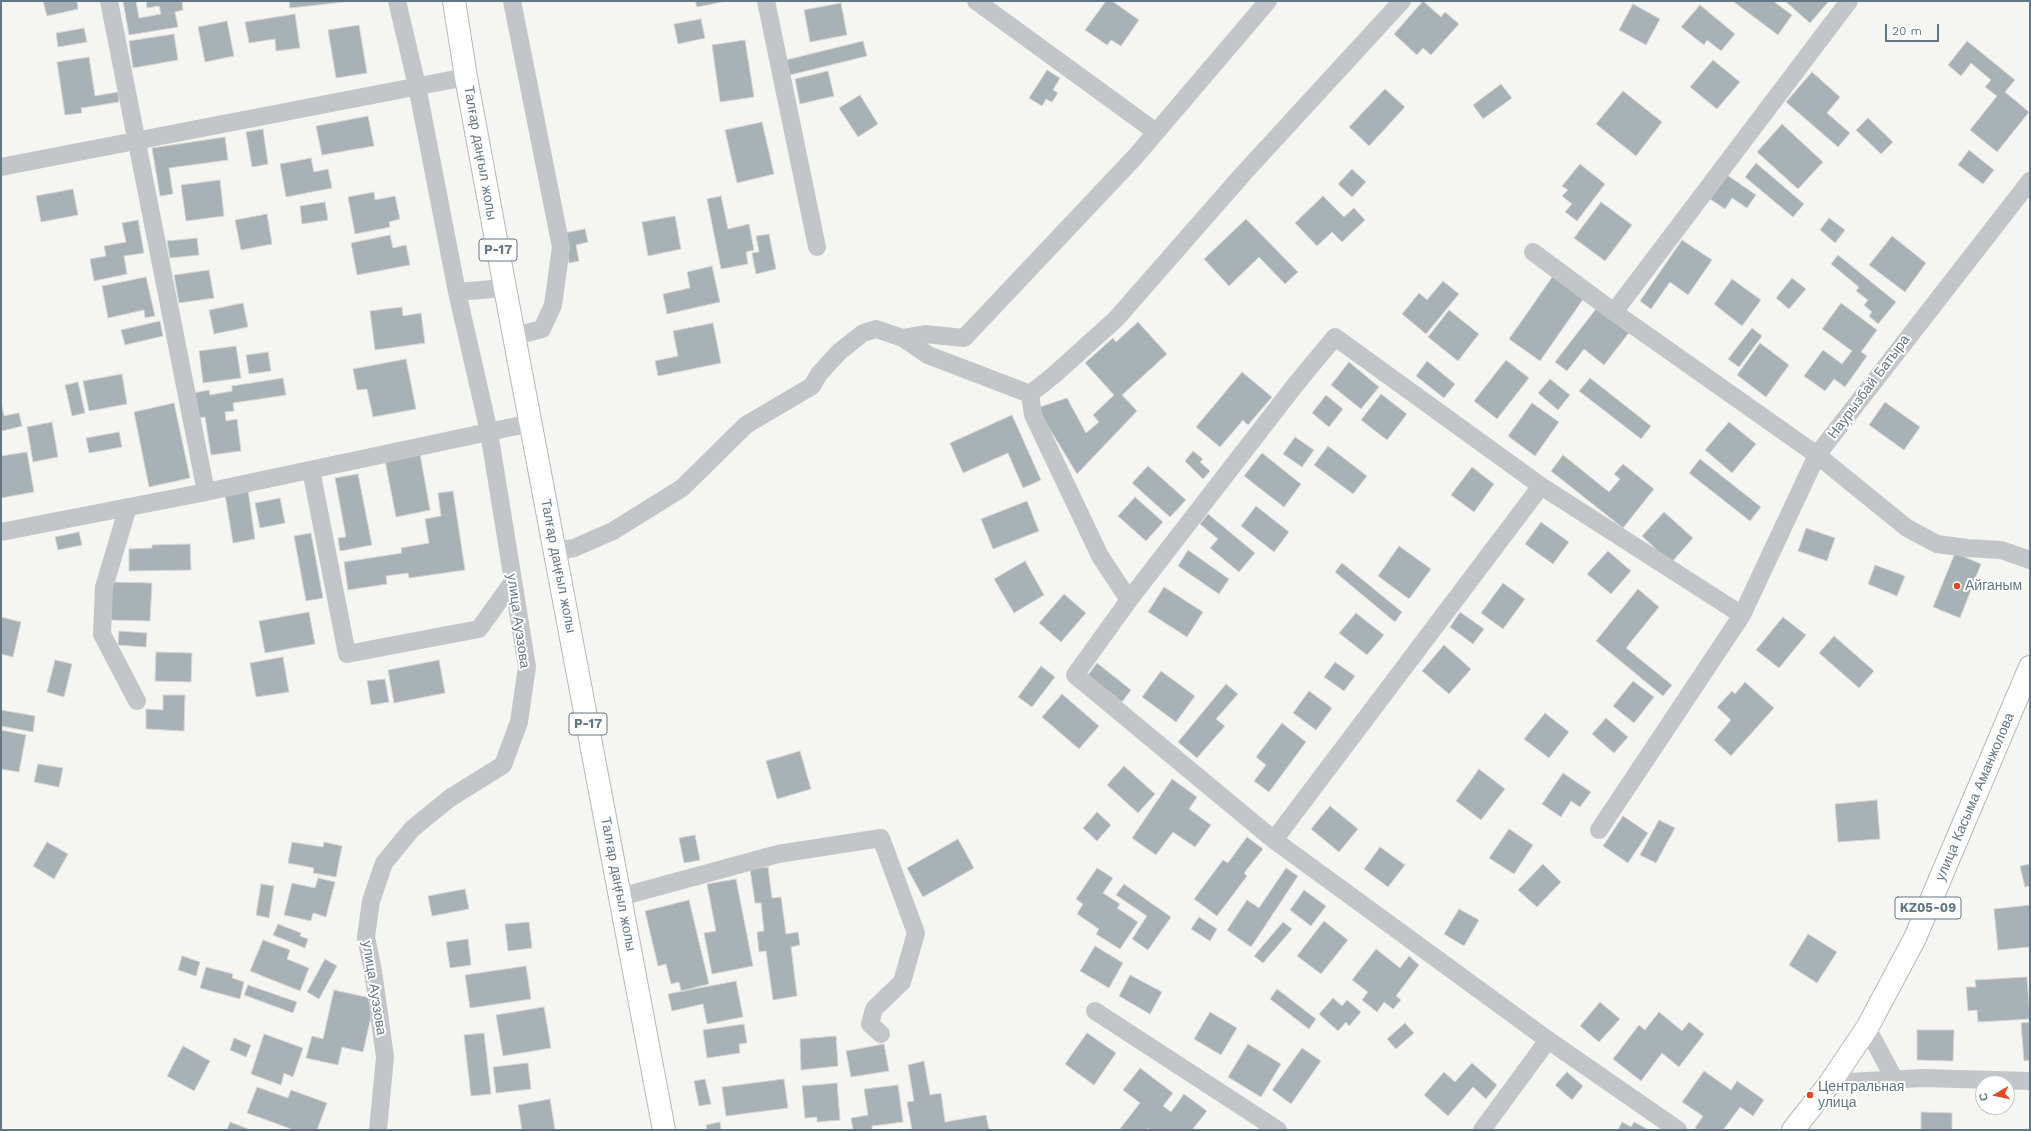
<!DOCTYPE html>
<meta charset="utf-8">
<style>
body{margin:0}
#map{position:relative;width:2031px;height:1131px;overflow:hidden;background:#f5f5f1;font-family:"Work Sans",sans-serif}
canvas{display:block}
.frame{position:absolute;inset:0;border:2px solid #637683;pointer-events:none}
.north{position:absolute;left:1975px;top:1075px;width:40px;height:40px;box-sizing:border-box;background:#fff;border:1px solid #c1c8cd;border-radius:50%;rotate:261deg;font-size:11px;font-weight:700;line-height:16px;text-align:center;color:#637683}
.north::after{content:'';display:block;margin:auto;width:14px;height:18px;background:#e6461f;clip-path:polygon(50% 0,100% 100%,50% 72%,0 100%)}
.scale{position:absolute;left:1885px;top:24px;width:54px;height:18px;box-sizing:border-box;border:2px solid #637683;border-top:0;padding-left:5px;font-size:12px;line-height:14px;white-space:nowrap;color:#637683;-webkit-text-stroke:3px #fff;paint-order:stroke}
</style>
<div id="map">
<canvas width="2031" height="1131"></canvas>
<div class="frame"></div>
<div class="north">С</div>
<div class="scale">20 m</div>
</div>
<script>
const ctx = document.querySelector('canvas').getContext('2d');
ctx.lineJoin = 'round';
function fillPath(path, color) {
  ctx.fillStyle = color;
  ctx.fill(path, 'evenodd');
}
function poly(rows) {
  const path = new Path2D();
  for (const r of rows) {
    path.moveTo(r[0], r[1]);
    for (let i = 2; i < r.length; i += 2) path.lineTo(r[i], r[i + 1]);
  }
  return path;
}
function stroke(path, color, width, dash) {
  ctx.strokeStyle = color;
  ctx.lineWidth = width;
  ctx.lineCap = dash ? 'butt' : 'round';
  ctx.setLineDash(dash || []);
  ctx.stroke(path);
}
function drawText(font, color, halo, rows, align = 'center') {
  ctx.font = font + ' "Work Sans",sans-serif';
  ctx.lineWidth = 4;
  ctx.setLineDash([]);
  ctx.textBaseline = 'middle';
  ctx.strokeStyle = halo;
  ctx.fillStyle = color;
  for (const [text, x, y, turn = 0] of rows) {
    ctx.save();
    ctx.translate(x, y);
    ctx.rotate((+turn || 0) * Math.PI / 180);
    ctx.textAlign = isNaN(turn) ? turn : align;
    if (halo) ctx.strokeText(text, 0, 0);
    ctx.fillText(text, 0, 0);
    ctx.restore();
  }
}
const building = poly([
 [43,1,77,1,78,9,47,16,43,1],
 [123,1,136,1,139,18,161,14,159,6,147,8,146,1,182,1,183,10,175,12,178,27,129,35,123,1],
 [289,1,344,1,344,2,290,8,289,1],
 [695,1,727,1,697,7,695,1],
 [1106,1,1112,1,1139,20,1121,46,1111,40,1107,45,1085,30,1106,1],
 [1423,1,1441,17,1445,12,1459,24,1431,55,1423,48,1417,55,1394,34,1423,1],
 [1735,1,1773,1,1792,15,1778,35,1734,2,1735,1],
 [1785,1,1829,1,1810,23,1785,1],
 [841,3,847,35,810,42,804,10,841,3],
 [1633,4,1660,19,1646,45,1619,30,1633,4],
 [1700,5,1735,34,1721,51,1707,40,1704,45,1681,27,1700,5],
 [295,14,300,48,276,51,275,39,249,43,245,22,295,14],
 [701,19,705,38,678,44,674,24,701,19],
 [227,21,234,56,205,62,198,27,227,21],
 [359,25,367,73,336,78,328,30,359,25],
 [84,28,87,42,58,47,56,33,84,28],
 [174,34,178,60,133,68,129,41,174,34],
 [745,40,754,97,720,102,712,45,745,40],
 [863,41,867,56,790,75,786,60,863,41],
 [1967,41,2015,80,2005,92,2029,112,1997,152,1970,130,1997,96,1985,87,1991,80,1971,63,1961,76,1948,65,1967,41],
 [89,57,95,96,118,92,119,102,81,108,82,113,65,115,57,62,89,57],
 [1713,60,1740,82,1717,109,1690,87,1713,60],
 [1047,70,1060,78,1053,90,1058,93,1052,102,1046,99,1042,106,1029,98,1047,70],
 [828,71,834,96,800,104,795,79,828,71],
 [1812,72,1840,97,1827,113,1850,133,1838,147,1786,102,1812,72],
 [1501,84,1512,98,1483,119,1473,105,1501,84],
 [1385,89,1405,107,1369,146,1349,127,1385,89],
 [1623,91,1662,122,1636,156,1596,124,1623,91],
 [860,95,878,124,858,137,839,108,860,95],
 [368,116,374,146,322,155,316,126,368,116],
 [1868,118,1893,142,1881,154,1856,130,1868,118],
 [762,122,774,174,737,183,725,130,762,122],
 [1782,124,1823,162,1798,189,1757,152,1782,124],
 [263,129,268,164,252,167,246,132,263,129],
 [225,137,228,160,169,168,173,194,160,196,152,148,225,137],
 [1969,150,1994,170,1983,184,1958,165,1969,150],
 [311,158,314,172,328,169,332,188,286,197,280,164,311,158],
 [1756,163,1804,204,1793,217,1745,177,1756,163],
 [1580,164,1605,184,1577,221,1565,212,1572,204,1562,196,1568,190,1562,186,1580,164],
 [1352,169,1366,182,1352,197,1338,184,1352,169],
 [1727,175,1756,195,1747,208,1732,198,1725,209,1710,199,1727,175],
 [220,180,224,216,186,221,181,185,220,180],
 [73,189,78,215,41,222,36,196,73,189],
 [374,192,375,200,395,196,400,219,389,222,390,227,355,234,348,197,374,192],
 [721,196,728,229,749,224,754,250,746,252,748,264,721,269,707,199,721,196],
 [1323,196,1344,217,1354,208,1365,220,1342,242,1332,232,1317,246,1295,223,1323,196],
 [325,202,328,220,302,224,300,206,325,202],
 [1601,202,1632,225,1605,261,1574,238,1601,202],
 [267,214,272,244,241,250,235,220,267,214],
 [675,216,681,249,648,256,642,222,675,216],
 [1829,218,1845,230,1835,243,1820,230,1829,218],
 [1246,219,1298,272,1285,284,1259,257,1229,286,1204,259,1246,219],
 [138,220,144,253,124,256,127,274,94,281,90,259,106,256,104,246,126,242,122,223,138,220],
 [585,229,588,242,576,245,579,261,569,263,564,233,585,229],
 [769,234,776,269,756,274,752,253,759,252,756,236,769,234],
 [390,235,393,248,406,245,410,265,357,275,351,243,390,235],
 [1892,236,1926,263,1905,292,1869,265,1892,236],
 [197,238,199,255,170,258,167,241,197,238],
 [1682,240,1712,260,1688,295,1670,282,1651,309,1640,301,1682,240],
 [1838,255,1896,302,1878,324,1869,316,1872,312,1864,305,1868,300,1856,291,1859,287,1831,264,1838,255],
 [712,266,720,302,667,314,663,294,690,288,687,272,712,266],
 [209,270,214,298,179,303,174,275,209,270],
 [1553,276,1584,298,1540,361,1509,339,1553,276],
 [146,277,155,316,145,318,144,310,108,318,102,286,146,277],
 [1792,278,1806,289,1789,309,1776,298,1792,278],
 [1732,279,1761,300,1742,326,1714,304,1732,279],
 [1443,281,1459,294,1426,334,1402,314,1419,293,1427,300,1443,281],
 [243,303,248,327,214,334,209,310,243,303],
 [1841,303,1877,330,1861,352,1867,356,1845,387,1834,379,1825,391,1804,376,1823,350,1842,364,1852,351,1822,329,1841,303],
 [1599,305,1631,330,1604,365,1584,349,1567,371,1555,362,1599,305],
 [402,307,403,316,421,313,425,343,375,350,370,311,402,307],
 [1449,310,1479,334,1458,361,1428,337,1449,310],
 [160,321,163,336,125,345,121,330,160,321],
 [1138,322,1167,354,1122,395,1137,411,1077,474,1037,408,1067,398,1086,433,1099,422,1093,415,1114,395,1085,363,1113,338,1116,342,1138,322],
 [713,323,721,363,658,376,655,361,678,356,673,331,713,323],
 [1752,328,1762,336,1739,367,1728,359,1752,328],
 [1760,343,1789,365,1766,397,1737,375,1760,343],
 [236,346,241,378,203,383,199,351,236,346],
 [268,352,271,371,249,374,246,355,268,352],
 [406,359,416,409,373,417,367,389,357,390,353,369,406,359],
 [1506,360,1529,378,1497,419,1474,401,1506,360],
 [1427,361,1455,384,1444,398,1416,376,1427,361],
 [1349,362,1379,387,1361,409,1331,385,1349,362],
 [1242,372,1272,397,1248,425,1243,420,1220,447,1196,427,1242,372],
 [122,374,127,404,89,411,83,381,122,374],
 [283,378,286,395,233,403,234,411,225,412,226,421,237,419,241,451,211,455,205,417,196,418,193,393,209,390,210,395,232,391,232,386,283,378],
 [1590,378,1651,426,1641,439,1579,391,1590,378],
 [1550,379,1570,395,1558,410,1538,393,1550,379],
 [78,382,85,413,72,416,65,385,78,382],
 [1381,394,1407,414,1387,440,1361,420,1381,394],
 [1326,395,1343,409,1329,427,1312,413,1326,395],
 [1,401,4,416,19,413,22,426,2,431,1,401],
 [1885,402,1920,427,1904,450,1869,425,1885,402],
 [174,403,190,478,149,487,134,412,174,403],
 [1532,403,1559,422,1535,456,1508,436,1532,403],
 [1012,415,1041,480,1023,488,1008,453,963,473,950,443,1012,415],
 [52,422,58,457,33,462,27,427,52,422],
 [1729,422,1756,444,1732,473,1705,450,1729,422],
 [119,432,122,447,89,453,86,438,119,432],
 [1295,437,1314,450,1302,467,1283,454,1295,437],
 [1328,446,1367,476,1353,494,1314,465,1328,446],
 [1193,451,1203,459,1200,462,1210,471,1203,479,1185,461,1193,451],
 [27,452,34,492,1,498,1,456,27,452],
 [1262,453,1301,484,1284,507,1244,476,1262,453],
 [420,454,430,510,396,517,385,460,420,454],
 [1563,455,1609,492,1620,479,1614,474,1623,464,1654,489,1623,528,1551,471,1563,455],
 [1700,459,1761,507,1750,521,1689,473,1700,459],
 [1148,466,1186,500,1170,517,1132,483,1148,466],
 [1472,467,1494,484,1474,512,1451,495,1472,467],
 [358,474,372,545,340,551,338,538,346,537,335,478,358,474],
 [248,490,255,539,233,543,225,494,248,490],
 [453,491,465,570,409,578,408,573,386,576,387,584,348,590,344,562,402,553,401,548,429,543,425,519,441,516,438,493,453,491],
 [1135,497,1163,522,1146,541,1118,516,1135,497],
 [280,498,285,523,260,528,255,503,280,498],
 [1027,501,1039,531,993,549,981,519,1027,501],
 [1256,506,1289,532,1274,552,1241,526,1256,506],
 [1664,512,1693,538,1671,563,1642,536,1664,512],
 [1208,514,1255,553,1239,572,1210,548,1218,539,1200,524,1208,514],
 [1541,522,1569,542,1553,564,1525,544,1541,522],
 [1806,528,1835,538,1827,561,1798,551,1806,528],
 [79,532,82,545,58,550,55,537,79,532],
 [311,533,323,598,306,601,294,536,311,533],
 [190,544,191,570,129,571,129,549,152,548,152,545,190,544],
 [1399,546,1431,569,1409,599,1378,576,1399,546],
 [1188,550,1229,579,1219,594,1178,566,1188,550],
 [1608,551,1631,571,1611,594,1587,574,1608,551],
 [1955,553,1981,564,1960,618,1933,607,1955,553],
 [1025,561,1044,595,1014,613,994,579,1025,561],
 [1342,563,1402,612,1395,622,1335,572,1342,563],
 [1875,565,1905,576,1897,596,1868,584,1875,565],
 [112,582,152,583,150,621,111,620,112,582],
 [1503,583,1525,599,1503,629,1481,613,1503,583],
 [1164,587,1203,612,1187,637,1148,612,1164,587],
 [1638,589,1659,607,1626,648,1672,685,1663,696,1596,641,1638,589],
 [1064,594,1086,613,1061,642,1039,623,1064,594],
 [309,612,315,644,265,653,259,621,309,612],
 [1460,612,1484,629,1473,644,1450,627,1460,612],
 [1356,613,1384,635,1367,655,1339,633,1356,613],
 [1,617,21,622,13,657,1,654,1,617],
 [1783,617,1806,635,1779,668,1756,650,1783,617],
 [119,631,147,633,146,647,118,645,119,631],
 [1834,636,1874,671,1859,688,1819,653,1834,636],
 [1444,645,1471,669,1449,694,1422,671,1444,645],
 [156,652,192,653,191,682,155,681,156,652],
 [283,657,289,692,256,697,250,663,283,657],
 [55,660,72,664,64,697,47,692,55,660],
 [439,660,445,693,394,703,388,670,439,660],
 [1335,662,1355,676,1344,691,1324,677,1335,662],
 [1097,663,1131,690,1122,702,1088,675,1097,663],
 [1041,666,1055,677,1032,707,1018,697,1041,666],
 [1161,671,1195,696,1176,722,1142,697,1161,671],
 [385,679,389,702,371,705,367,681,385,679],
 [1633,681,1654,697,1634,723,1613,706,1633,681],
 [1745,682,1774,708,1731,756,1714,740,1731,720,1717,707,1732,691,1735,694,1745,682],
 [1226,684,1238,694,1216,719,1225,726,1197,758,1178,742,1226,684],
 [1309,691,1332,708,1316,730,1293,713,1309,691],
 [1062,694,1099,726,1079,749,1042,717,1062,694],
 [163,695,185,695,184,731,146,729,146,709,163,710,163,695],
 [1,710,35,716,33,732,1,726,1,710],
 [1545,713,1569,732,1549,758,1524,739,1545,713],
 [1606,718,1628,737,1614,753,1592,734,1606,718],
 [1282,723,1306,742,1269,792,1254,781,1266,765,1256,757,1282,723],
 [1,730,26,735,19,772,1,769,1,730],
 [800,751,811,789,777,799,766,761,800,751],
 [38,764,63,768,59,787,34,782,38,764],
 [1124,766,1155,794,1138,813,1107,785,1124,766],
 [1479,769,1505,789,1481,820,1456,801,1479,769],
 [1563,773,1591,792,1580,807,1571,801,1561,817,1542,804,1563,773],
 [1172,779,1197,797,1189,809,1211,825,1195,847,1173,832,1156,855,1132,838,1172,779],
 [1877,800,1880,839,1838,842,1835,804,1877,800],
 [1330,806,1358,829,1339,852,1311,829,1330,806],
 [1097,812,1111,825,1097,841,1083,828,1097,812],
 [1623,816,1648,833,1628,863,1603,846,1623,816],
 [1659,820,1675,828,1656,863,1640,855,1659,820],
 [1509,829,1533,845,1514,874,1489,858,1509,829],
 [695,835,700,860,684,863,679,838,695,835],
 [1247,837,1263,849,1244,873,1247,876,1217,916,1194,899,1223,860,1228,863,1247,837],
 [958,839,974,868,923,897,907,868,958,839],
 [47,842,68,854,54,879,33,866,47,842],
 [292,842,323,847,324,842,342,846,336,877,313,873,314,868,288,863,292,842],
 [1380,847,1405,865,1388,887,1364,869,1380,847],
 [1543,864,1561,882,1537,907,1518,890,1543,864],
 [2030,864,2030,886,2025,887,2020,866,2030,864],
 [768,867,772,898,781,897,786,934,798,932,800,945,791,947,797,996,773,1000,766,951,759,952,757,932,764,931,761,903,755,903,750,869,768,867],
 [1097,868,1113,878,1103,893,1120,904,1117,908,1138,922,1120,949,1096,934,1099,929,1077,914,1083,904,1076,899,1097,868],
 [1286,868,1298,876,1251,947,1227,930,1247,900,1259,908,1286,868],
 [318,878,335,882,326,917,313,913,311,921,284,915,292,883,315,888,318,878],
 [736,879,753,966,712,974,704,933,716,931,707,884,736,879],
 [261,884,274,886,269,918,256,915,261,884],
 [1124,884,1171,917,1148,950,1132,939,1147,916,1116,895,1124,884],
 [465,889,469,909,432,916,428,896,465,889],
 [1304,890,1326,906,1311,926,1290,910,1304,890],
 [689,900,709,984,681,991,679,982,671,984,666,964,658,966,645,911,689,900],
 [2030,905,2030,947,1998,950,1994,909,2030,905],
 [1459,909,1479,920,1464,946,1444,934,1459,909],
 [1199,917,1217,929,1210,941,1191,929,1199,917],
 [1324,921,1348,940,1321,974,1297,956,1324,921],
 [529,922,532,948,508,951,505,924,529,922],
 [1283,922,1292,929,1263,963,1254,956,1283,922],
 [278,924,301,933,300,936,308,939,305,948,273,935,278,924],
 [1808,934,1837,952,1817,983,1789,965,1808,934],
 [468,939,471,965,450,968,446,942,468,939],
 [263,940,290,950,287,959,309,968,300,991,250,971,263,940],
 [1095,946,1123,963,1109,988,1080,971,1095,946],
 [1376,949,1400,968,1409,956,1419,965,1396,996,1401,1000,1393,1009,1384,1002,1377,1012,1362,1000,1368,992,1352,980,1376,949],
 [182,956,200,962,196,976,178,970,182,956],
 [325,959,337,966,319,999,307,992,325,959],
 [526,966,531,999,470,1008,465,975,526,966],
 [206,967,233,974,232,978,244,982,240,999,200,988,206,967],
 [1130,975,1162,992,1150,1014,1119,996,1130,975],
 [2027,977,2030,1019,1978,1022,1977,1010,1968,1011,1966,987,1976,987,1975,980,2027,977],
 [736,981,743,1017,707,1024,703,1004,672,1011,668,994,736,981],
 [248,985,297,1002,293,1013,244,995,248,985],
 [1277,989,1316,1019,1309,1029,1270,999,1277,989],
 [334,990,375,999,363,1052,342,1047,338,1065,306,1058,312,1036,323,1039,334,990],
 [1333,998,1342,1006,1347,1000,1361,1012,1349,1026,1346,1022,1338,1031,1319,1014,1333,998],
 [1600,1002,1620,1019,1599,1042,1580,1026,1600,1002],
 [544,1007,551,1048,503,1056,496,1015,544,1007],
 [1210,1012,1237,1028,1221,1055,1194,1039,1210,1012],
 [1659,1012,1682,1031,1689,1022,1704,1034,1679,1067,1662,1053,1641,1081,1613,1059,1639,1025,1645,1030,1659,1012],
 [2030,1022,2030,1060,2024,1061,2021,1023,2030,1022],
 [1405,1023,1414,1033,1396,1049,1387,1039,1405,1023],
 [744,1024,747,1043,739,1044,740,1053,707,1058,703,1030,744,1024],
 [1917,1030,1954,1030,1953,1061,1917,1060,1917,1030],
 [484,1033,491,1094,471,1096,464,1035,484,1033],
 [1087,1033,1116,1053,1094,1085,1065,1064,1087,1033],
 [264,1034,303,1048,293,1077,284,1073,281,1085,251,1074,264,1034],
 [836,1036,838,1066,801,1070,800,1039,836,1036],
 [234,1038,251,1045,246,1057,230,1050,234,1038],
 [884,1044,889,1071,851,1077,846,1051,884,1044],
 [1248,1044,1281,1064,1261,1097,1228,1077,1248,1044],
 [183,1046,210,1061,194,1091,167,1076,183,1046],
 [1302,1048,1321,1061,1291,1104,1272,1090,1302,1048],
 [924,1061,930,1095,941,1093,945,1122,986,1115,989,1130,912,1130,907,1102,914,1101,908,1065,924,1061],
 [528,1063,531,1089,496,1093,493,1067,528,1063],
 [1472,1063,1497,1085,1486,1099,1473,1087,1448,1116,1424,1095,1444,1072,1455,1082,1472,1063],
 [1140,1068,1173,1093,1163,1106,1171,1112,1184,1094,1207,1111,1192,1130,1150,1130,1148,1128,1147,1130,1119,1130,1140,1103,1123,1090,1140,1068],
 [1704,1071,1731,1090,1737,1081,1764,1100,1753,1116,1740,1107,1723,1130,1698,1130,1695,1128,1703,1116,1682,1102,1704,1071],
 [1567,1072,1583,1086,1572,1100,1555,1085,1567,1072],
 [705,1079,711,1104,699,1106,694,1081,705,1079],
 [784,1079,788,1108,726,1116,722,1087,784,1079],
 [837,1083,840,1120,817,1122,817,1117,805,1118,802,1086,837,1083],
 [898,1085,903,1122,872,1126,872,1130,853,1130,851,1118,868,1115,864,1089,898,1085],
 [257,1087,288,1098,291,1090,327,1103,317,1130,294,1130,247,1113,257,1087],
 [550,1099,555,1130,522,1130,518,1105,550,1099],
 [1921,1112,1952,1113,1952,1130,1921,1130,1921,1112],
 [230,1122,251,1130,227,1130,230,1122],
 [720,1122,721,1130,707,1130,706,1125,720,1122],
 [1622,1122,1631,1127,1634,1122,1647,1129,1646,1130,1618,1130,1622,1122]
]);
const street = poly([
 [109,1,206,492],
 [512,1,561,247,553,305,542,329,515,336],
 [766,1,817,247],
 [976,1,1156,132],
 [1,167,466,77],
 [1533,252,1614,312,1817,455,1907,528,1937,544,1967,548,2001,550,2030,560],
 [457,292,505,288],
 [1614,312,1849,1],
 [903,338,925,334,964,338,1135,157,1268,1],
 [311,470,347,654,479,629,512,583],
 [128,507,104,587,102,634,137,701],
 [1,532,206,492,531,423],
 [555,551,574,548,613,531,682,488,746,425,812,386,819,374,839,352,863,333,876,329,903,338,928,355,1030,394],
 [1129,600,1100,556,1033,415,1030,394,1054,375,1116,319,1243,174,1402,1],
 [1599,830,1742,615,1817,455,2030,181],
 [1274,840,1541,486],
 [620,897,778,854,881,838,916,933,902,982,874,1009,870,1024,881,1034],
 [1095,1011,1278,1130],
 [1867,1028,1895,1080],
 [1830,1083,1923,1078,2030,1081],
 [378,1130,385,1057,373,971,366,937,371,901,384,863,412,829,450,798,503,765,519,722,527,667,489,432,457,292,417,86,397,1],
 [1482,1130,1548,1040],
 [1678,1130,1548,1040,1274,840,1075,675,1129,600,1296,384,1335,337,1541,486,1742,615]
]);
const primary = poly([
 [454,1,466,77,505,288,664,1130],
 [1793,1130,1830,1083,1867,1028,1915,938,2030,667]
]);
const markers = [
 [1957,586,4,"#e6461f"],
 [1810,1095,4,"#e6461f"]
];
const shields = [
 [498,250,38],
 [588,724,38],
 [1928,908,66]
];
const shieldNames = [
 ["P-17",498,250],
 ["P-17",588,724],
 ["KZ05-09",1928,908]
];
const streetNames = [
 ["Талғар даңғыл жолы",480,153,80],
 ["Наурызбай Батыра",1869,387,-53],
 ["Талғар даңғыл жолы",558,566,79],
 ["улица Ауэзова",518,621,82],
 ["улица Касыма Аманжолова",1975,797,-67],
 ["Талғар даңғыл жолы",618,884,79],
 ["улица Ауэзова",374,988,81]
];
const poiNames = [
 ["Айганым",1965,586],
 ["Центральная",1818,1087],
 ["улица",1818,1103]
];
fillPath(building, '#a8b1b6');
stroke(building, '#d6d6d4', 1);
stroke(primary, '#b3b8bb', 24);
stroke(street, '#c2c6c9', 18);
stroke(primary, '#fff', 22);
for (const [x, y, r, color] of markers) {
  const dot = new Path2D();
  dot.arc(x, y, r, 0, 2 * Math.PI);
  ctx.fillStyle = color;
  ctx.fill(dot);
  stroke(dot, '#fff', 1.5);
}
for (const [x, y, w] of shields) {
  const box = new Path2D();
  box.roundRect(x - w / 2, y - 11, w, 22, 3);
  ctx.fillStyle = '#fff';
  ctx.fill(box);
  stroke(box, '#637683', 1);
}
drawText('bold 13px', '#637683', null, shieldNames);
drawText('14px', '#637683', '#fff', streetNames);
drawText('14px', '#637683', '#fff', poiNames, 'left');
</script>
